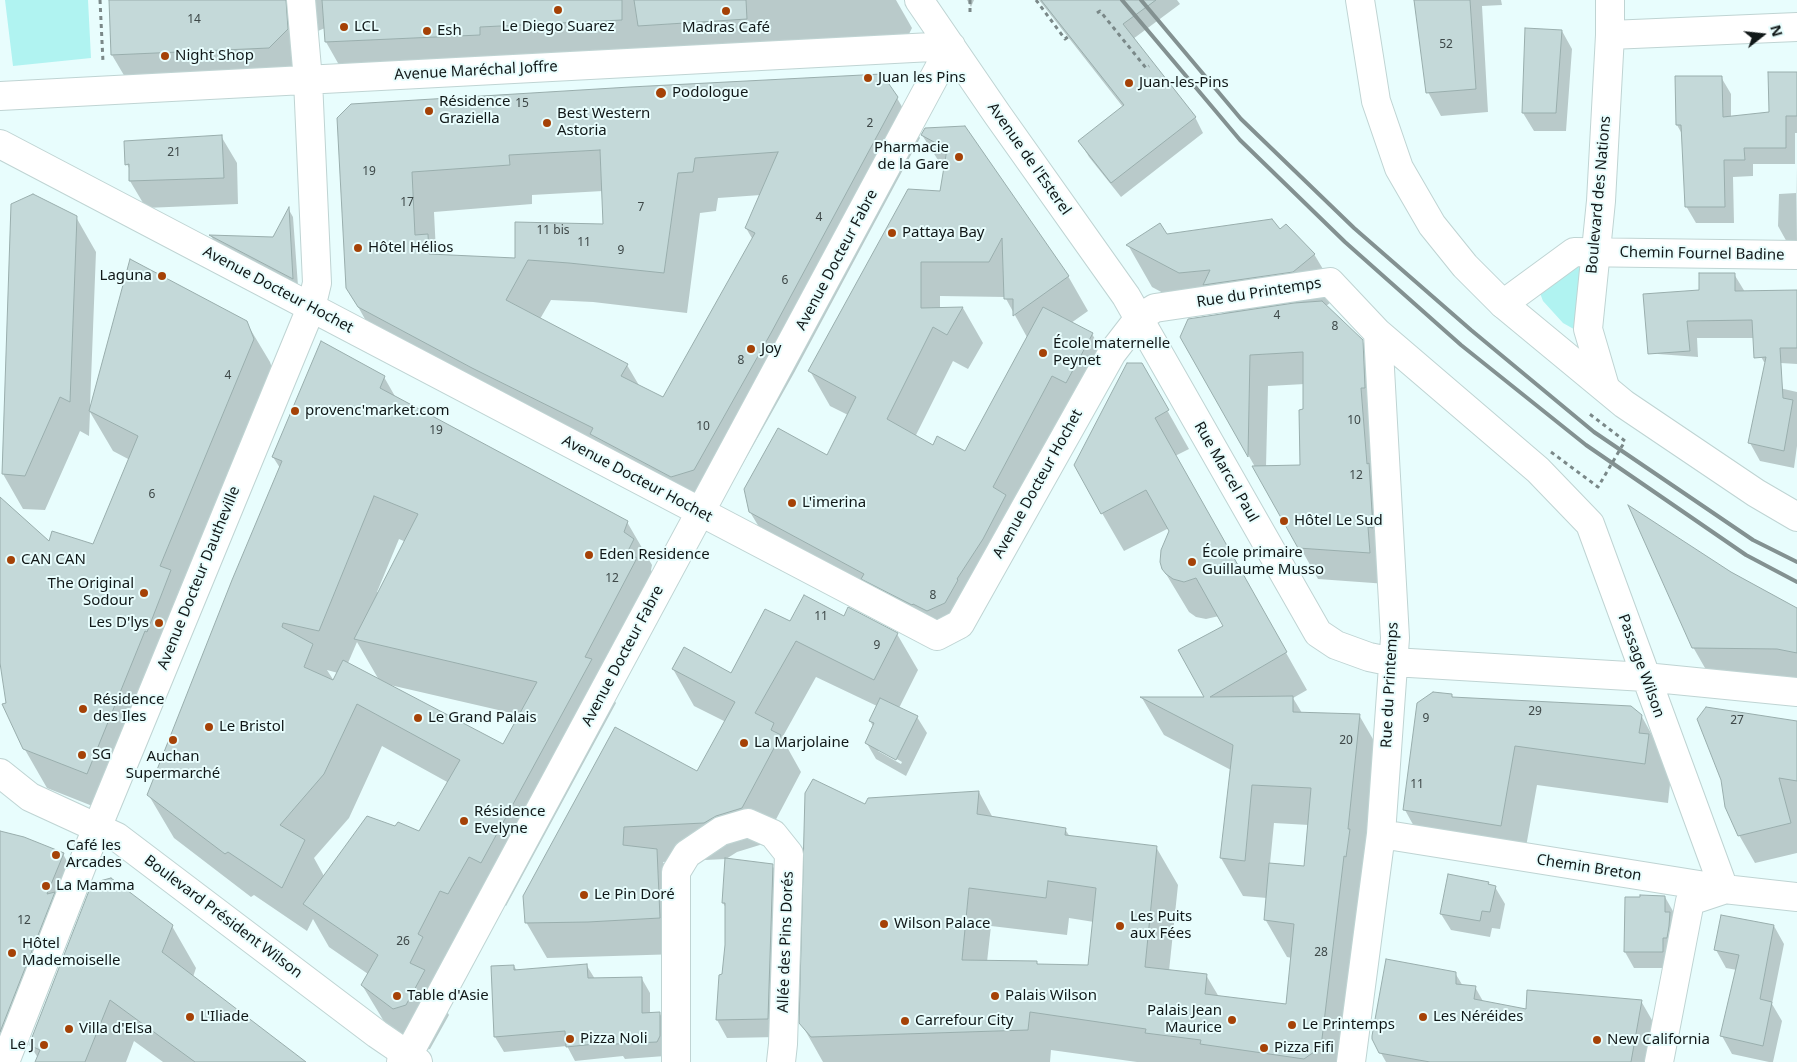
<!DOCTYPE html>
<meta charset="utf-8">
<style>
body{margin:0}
#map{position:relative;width:1797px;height:1062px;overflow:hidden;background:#e8fdfd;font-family:"Noto Sans",sans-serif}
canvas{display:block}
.north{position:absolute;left:1737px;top:10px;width:50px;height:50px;-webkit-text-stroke:4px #e8fdfd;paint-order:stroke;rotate:74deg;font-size:14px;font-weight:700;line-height:20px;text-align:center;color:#111818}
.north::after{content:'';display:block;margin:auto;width:18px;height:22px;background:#111818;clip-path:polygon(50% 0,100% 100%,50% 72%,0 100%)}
</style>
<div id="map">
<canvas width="1797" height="1062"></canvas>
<div class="north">N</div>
</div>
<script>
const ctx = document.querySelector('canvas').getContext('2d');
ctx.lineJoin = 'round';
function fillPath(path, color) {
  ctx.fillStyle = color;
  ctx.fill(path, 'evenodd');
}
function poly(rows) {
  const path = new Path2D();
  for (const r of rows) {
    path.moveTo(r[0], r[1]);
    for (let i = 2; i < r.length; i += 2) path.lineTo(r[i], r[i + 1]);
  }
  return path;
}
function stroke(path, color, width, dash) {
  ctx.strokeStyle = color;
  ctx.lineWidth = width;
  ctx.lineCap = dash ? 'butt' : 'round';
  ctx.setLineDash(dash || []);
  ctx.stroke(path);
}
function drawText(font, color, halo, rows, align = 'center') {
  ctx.font = font + ' "Noto Sans",sans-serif';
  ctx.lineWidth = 4;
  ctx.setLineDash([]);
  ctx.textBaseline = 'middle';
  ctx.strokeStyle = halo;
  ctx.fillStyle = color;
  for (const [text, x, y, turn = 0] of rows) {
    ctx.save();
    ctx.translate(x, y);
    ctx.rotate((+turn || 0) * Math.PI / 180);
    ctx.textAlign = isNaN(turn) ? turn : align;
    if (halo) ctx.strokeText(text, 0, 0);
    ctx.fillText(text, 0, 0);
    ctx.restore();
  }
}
const green = poly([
 [5,0,88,0,91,58,13,66],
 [1571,263,1582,267,1579,332,1563,323,1543,301,1538,288]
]);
const shadow = poly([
 [110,0,896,0,912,28,898,56,351,86,326,42,325,28,318,31,311,38,312,73,138,99,112,55],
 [967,0,974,0,971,7],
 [1039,0,1177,0,1180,4,1133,39,1195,117,1203,133,1121,197,1089,157,1080,142,1123,107],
 [1415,0,1501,0,1502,5,1482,6,1488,112,1441,116,1428,92],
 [1562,31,1572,49,1566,131,1534,131,1523,113],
 [1797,73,1797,133,1795,133,1795,164,1753,164,1753,176,1733,177,1734,223,1696,223,1686,206,1682,134,1677,125,1721,77,1731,94,1731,117,1770,113],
 [897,98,920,138,794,373,717,510,370,328,347,287,339,119],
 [603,191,605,225,516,260,439,256,436,252,434,212,532,204,532,195],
 [761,195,746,228,753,240,663,399,640,387,627,365,540,319,551,300,593,302,687,313,700,213,716,211,718,198],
 [965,128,1068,276,1088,311,1071,323,1092,334,1113,369,965,638,948,645,771,547,750,512,828,457,848,415,830,406,810,371,941,192,945,171,922,135],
 [940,296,1005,297,1028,339,966,453,933,446,915,437,953,361,968,369,983,343,963,308,940,309],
 [221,136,237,163,238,204,146,208,130,181,130,170,127,164],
 [1796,166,1797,243,1788,244,1778,226,1779,194,1796,193],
 [12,204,76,217,96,252,90,406,246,322,270,362,276,380,110,813,47,788,24,748,8,704,0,661,0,538,94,546,130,460,113,451,90,412,89,436,80,431,45,510,23,509,3,474],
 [289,210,293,217,298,286,215,243,211,236,274,238],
 [1280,231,1314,254,1339,296,1326,306,1362,340,1380,372,1387,584,1318,579,1182,337,1226,315,1225,312,1204,315,1152,287,1128,245,1167,235],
 [1305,384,1301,466,1266,467,1268,386],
 [1734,274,1745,292,1797,291,1797,364,1764,362,1754,344,1754,338,1697,338,1698,357,1658,354,1648,336,1700,291],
 [1141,364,1189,449,1175,456,1307,690,1293,698,1302,713,1359,715,1381,753,1345,1062,1137,1062,1051,1050,1050,1062,823,1062,801,1023,865,806,979,792,993,818,1065,829,1070,837,1156,847,1178,885,1169,971,1206,975,1219,997,1287,1006,1292,958,1287,957,1265,919,1267,898,1243,896,1221,858,1231,770,1164,735,1142,698,1206,698,1225,626,1219,616,1206,619,1196,617,1189,612,1163,569,1171,531,1169,528,1124,551,1102,513],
 [1274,823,1309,825,1305,867,1270,864],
 [1069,918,1094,922,1090,966,1038,966,1036,962,987,962,991,926,1067,935],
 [384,377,396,398,627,522,652,565,651,570,658,583,612,696,616,703,506,906,494,900,439,998,449,1015,430,1049,419,1052,388,1028,362,985,368,974,329,947,313,919,307,931,254,895,251,897,174,838,148,794,280,468,273,457],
 [399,539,406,542,379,593,377,592],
 [357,642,379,680,348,663],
 [327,670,338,673,334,681],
 [390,685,520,715,503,745],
 [382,746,449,783,420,833,396,828,324,876,314,858,349,818],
 [1762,384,1797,392,1797,446,1794,468,1760,461,1750,443],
 [1730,573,1797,609,1797,683,1713,682,1693,647],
 [845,618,897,634,918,670,899,708,917,717,927,733,906,776,876,759,866,742,873,726,870,721,877,706,816,677,782,738,801,772,763,844,737,852,726,859,663,862,677,886,680,954,547,958,526,922,524,896,698,772,726,722,694,706,673,669,732,674,790,622],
 [878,748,902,762,901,764,878,751],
 [1451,695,1454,699,1641,715,1663,755,1671,775,1668,803,1537,785,1523,864,1427,850,1405,810],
 [1797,723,1797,853,1755,863,1739,835],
 [0,833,63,854,74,874,0,1057],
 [726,859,772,865,783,883,778,1037,727,1038,717,1020,726,945,726,908,723,903],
 [1488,883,1490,886,1495,887,1505,904,1500,929,1492,928,1490,937,1451,930,1441,914],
 [1665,897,1674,913,1671,968,1634,968,1625,952,1626,898],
 [172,926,196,968,193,977,304,1062,163,1062,134,1041,126,1062,36,1062,38,1058,30,1045],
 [1774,926,1784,944,1772,1004,1782,1021,1773,1062,1769,1062,1732,1054,1722,1036,1737,970,1726,968,1716,950],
 [514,966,517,971,587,966,595,979,642,979,650,993,650,1014,660,1014,668,1028,665,1056,625,1059,623,1056,575,1061,567,1046,504,1052,495,1037,492,967],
 [1455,973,1463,986,1475,987,1484,1003,1527,1011,1641,1001,1671,1053,1669,1062,1386,1062,1373,1039]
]);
const building = poly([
 [109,0,286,0,288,29,269,48,111,55,109,0],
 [322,0,622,0,622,20,480,27,480,35,325,42,322,0],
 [634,0,746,0,747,19,638,26,634,0],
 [1041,0,1156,0,1123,24,1196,117,1111,183,1078,141,1124,105,1041,0],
 [1414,0,1470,0,1476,89,1426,93,1414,0],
 [1525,28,1562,30,1556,113,1522,113,1525,28],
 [1768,72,1797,72,1797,116,1786,116,1786,148,1744,148,1745,160,1724,160,1725,207,1685,207,1681,125,1676,125,1675,76,1722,76,1723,117,1769,112,1768,72],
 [882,74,898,97,771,333,694,470,671,477,590,434,593,428,472,368,358,307,346,288,337,118,351,104,630,87,882,74],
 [600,150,603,224,515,222,515,258,429,254,428,234,415,235,412,172,510,165,509,155,600,150],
 [778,152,745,228,755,233,663,397,621,376,628,364,506,300,528,260,569,263,664,273,678,173,693,172,695,158,778,152],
 [965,126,1069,276,1013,316,1013,299,1004,299,1002,238,989,262,921,262,921,308,963,307,947,335,933,327,887,419,933,445,937,436,965,451,1043,307,1093,333,1066,383,1052,376,993,487,1006,495,983,539,957,579,958,580,945,603,927,611,913,604,912,605,861,579,864,574,749,512,744,489,778,428,827,455,856,397,808,371,908,189,940,191,947,149,921,135,925,128,965,126],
 [222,135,224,178,129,181,129,164,125,165,124,141,222,135],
 [33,194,77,216,70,402,60,397,25,476,2,474,11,204,33,194],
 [289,207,293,279,209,235,273,237,289,207],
 [1272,219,1280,229,1286,224,1315,254,1293,272,1203,285,1210,270,1179,273,1126,245,1160,223,1167,234,1272,219],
 [130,259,247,321,254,339,160,566,171,570,147,632,145,631,87,774,23,749,2,704,6,703,0,663,0,497,49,541,52,531,93,544,138,436,89,411,130,259],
 [1699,273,1735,273,1735,291,1797,290,1797,348,1780,348,1783,398,1793,400,1784,451,1748,443,1766,357,1754,358,1752,320,1687,321,1690,351,1648,354,1643,294,1699,290,1699,273],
 [1322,301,1363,340,1365,388,1361,388,1367,464,1369,463,1373,528,1368,527,1370,553,1298,548,1252,466,1300,465,1299,410,1303,409,1303,352,1250,355,1248,457,1180,337,1188,319,1294,303,1322,301],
 [321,341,385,376,380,388,628,521,624,532,634,539,627,553,637,558,585,657,592,659,481,863,469,857,448,894,440,891,418,934,423,937,410,963,425,970,406,1005,393,1009,361,985,378,955,303,904,367,816,395,826,398,822,419,831,460,760,357,704,324,774,280,825,305,840,282,888,228,852,225,854,147,795,232,580,282,461,272,457,321,341],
 [374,496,418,514,354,639,537,682,503,744,343,660,333,680,304,667,313,644,282,627,283,623,319,631,374,496],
 [1127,363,1142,363,1169,410,1155,418,1287,652,1210,697,1293,696,1293,712,1360,714,1348,829,1350,829,1346,857,1344,856,1321,1047,1304,1059,1200,1044,1201,1040,1145,1033,1146,1029,1030,1012,1028,1030,811,1037,799,1023,805,793,813,779,865,804,868,798,979,791,977,814,1066,828,1065,835,1157,846,1145,967,1207,974,1205,994,1286,1004,1294,924,1264,920,1269,863,1304,866,1311,788,1252,785,1245,861,1220,858,1233,745,1140,697,1204,697,1178,650,1223,626,1196,578,1184,582,1173,579,1166,574,1162,569,1160,562,1161,550,1169,531,1146,490,1101,514,1074,465,1127,363],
 [1048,881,1096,888,1088,965,1037,964,1037,961,962,960,969,888,1046,898,1048,881],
 [1628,505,1731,572,1797,608,1797,653,1777,649,1692,648,1628,505],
 [804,595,844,616,848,607,898,633,874,680,796,641,755,713,774,723,771,730,781,735,742,808,716,816,704,823,624,827,623,845,657,849,660,918,588,922,525,923,523,896,615,727,697,771,735,702,672,669,684,647,731,673,765,609,790,621,804,595],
 [1433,692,1452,694,1452,697,1631,706,1642,715,1639,733,1649,734,1645,764,1515,746,1501,826,1403,810,1417,703,1433,692],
 [880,698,918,716,896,760,865,743,874,723,869,721,880,698],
 [1706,707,1797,721,1797,781,1779,778,1791,823,1738,836,1725,807,1721,780,1697,719,1706,707],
 [0,831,24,837,64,853,47,894,55,892,0,1032,0,831],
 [725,858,773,864,768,1019,716,1020,719,975,722,974,725,945,725,903,722,903,725,858],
 [1448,874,1489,882,1488,884,1496,886,1490,912,1482,911,1480,921,1440,914,1448,874],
 [111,878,173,925,162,952,306,1062,195,1062,110,1000,85,1062,35,1062,40,1050,29,1045,92,883,111,878],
 [1640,895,1665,896,1665,912,1670,912,1669,926,1667,938,1663,938,1663,952,1624,952,1625,897,1640,897,1640,895],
 [1721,915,1774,925,1760,999,1772,1002,1763,1046,1720,1036,1739,955,1714,950,1721,915],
 [1386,959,1456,972,1456,984,1476,986,1474,999,1526,1009,1527,990,1642,1000,1631,1062,1430,1062,1379,1053,1372,1039,1372,1036,1386,959],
 [587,964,588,978,642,977,642,1013,660,1012,660,1036,657,1042,615,1044,615,1042,566,1047,565,1031,494,1037,491,966,514,965,514,970,587,964]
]);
const path = poly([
 [100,0,103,62],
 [970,0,970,13],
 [1036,0,1065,39,1069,36],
 [1097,13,1100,11,1146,68,1149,66]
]);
const minor = poly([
 [919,0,997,114,1126,296,1318,633,1336,645,1369,657,1393,662,1645,677,1797,692],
 [1610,35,1797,27],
 [0,96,951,46],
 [0,144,937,636,960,624,1112,353,1139,318,1155,308,1330,282,1378,333,1395,638,1381,834,1351,1062],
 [1503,304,1574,252,1797,255],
 [1378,333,1538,470,1590,524,1724,889],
 [1605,387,1588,329,1601,201,1610,35,1610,0],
 [1381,834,1724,889,1797,897],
 [5,1062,90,845,311,308,317,283,308,80,301,0],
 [401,1062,408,1055,420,1033,951,46],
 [676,1062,676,872,687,854,721,831,748,823,773,834,789,854,783,1044,781,1062],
 [1659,1062,1690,901,1723,890]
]);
const major = poly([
 [1360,0,1376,101,1399,168,1432,225,1465,266,1503,304,1624,404,1756,493,1797,517],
 [0,773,30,797,117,837,377,1034,418,1062]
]);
const rail = poly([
 [1122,0,1240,140,1345,242,1461,345,1586,445,1746,555,1797,582],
 [1141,0,1241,119,1354,228,1471,330,1594,432,1753,540,1797,562]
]);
const pathBridge = poly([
 [1551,452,1598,487,1625,441,1587,412]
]);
const markers = [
 [558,10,5,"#a54207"],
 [726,11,5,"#a54207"],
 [344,27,5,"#a54207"],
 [427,31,5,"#a54207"],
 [165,56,5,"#a54207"],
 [868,78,5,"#a54207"],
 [1129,83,5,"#a54207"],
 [661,93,6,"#a54207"],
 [429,111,5,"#a54207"],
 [547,123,5,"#a54207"],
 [959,157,5,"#a54207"],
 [892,233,5,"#a54207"],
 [358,248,5,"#a54207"],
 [162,276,5,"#a54207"],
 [751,349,5,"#a54207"],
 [1043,353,5,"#a54207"],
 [295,411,5,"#a54207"],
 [792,503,5,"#a54207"],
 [1284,521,5,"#a54207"],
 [589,555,5,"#a54207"],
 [11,560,5,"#a54207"],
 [1192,562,5,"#a54207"],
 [144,593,5,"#a54207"],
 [159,623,5,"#a54207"],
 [83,709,5,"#a54207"],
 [418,718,5,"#a54207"],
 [209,727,5,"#a54207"],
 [173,740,5,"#a54207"],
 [744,743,5,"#a54207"],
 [82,755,5,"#a54207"],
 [464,821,5,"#a54207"],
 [56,855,5,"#a54207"],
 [46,886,5,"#a54207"],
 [584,895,5,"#a54207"],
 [884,924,5,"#a54207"],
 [1120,926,5,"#a54207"],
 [12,953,5,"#a54207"],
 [397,996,5,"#a54207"],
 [995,996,5,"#a54207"],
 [190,1017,5,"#a54207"],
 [1423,1017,5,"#a54207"],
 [1232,1020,5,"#a54207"],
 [905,1021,5,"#a54207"],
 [1292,1025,5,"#a54207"],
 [69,1029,5,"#a54207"],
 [570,1039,5,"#a54207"],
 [1597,1040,5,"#a54207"],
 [44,1045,5,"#a54207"],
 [1264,1048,5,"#a54207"]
];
const numberNames = [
 ["14",194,20],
 ["52",1446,45],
 ["15",522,104],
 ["2",870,124],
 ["21",174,153],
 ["19",369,172],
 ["17",407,203],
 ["7",641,208],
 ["4",819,218],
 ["11 bis",553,231],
 ["11",584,243],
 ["9",621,251],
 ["6",785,281],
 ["4",1277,316],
 ["8",1335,327],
 ["8",741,361],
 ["4",228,376],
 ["10",1354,421],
 ["10",703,427],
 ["19",436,431],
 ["12",1356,476],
 ["6",152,495],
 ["12",612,579],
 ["8",933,596],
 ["11",821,617],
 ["9",877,646],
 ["29",1535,712],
 ["9",1426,719],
 ["27",1737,721],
 ["20",1346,741],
 ["11",1417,785],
 ["12",24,921],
 ["26",403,942],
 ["28",1321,953]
];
const poiNames = [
 ["LCL",354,27],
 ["Le Diego Suarez",558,27,"center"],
 ["Madras Café",726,28,"center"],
 ["Esh",437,31],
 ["Night Shop",175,56],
 ["Juan les Pins",878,78],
 ["Juan-les-Pins",1139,83],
 ["Podologue",672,93],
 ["Résidence",439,102],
 ["Graziella",439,119],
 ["Best Western",557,114],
 ["Astoria",557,131],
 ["Pharmacie",949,148,"right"],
 ["de la Gare",949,165,"right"],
 ["Pattaya Bay",902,233],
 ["Hôtel Hélios",368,248],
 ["Laguna",152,276,"right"],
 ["École maternelle",1053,344],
 ["Peynet",1053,361],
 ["Joy",761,349],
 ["provenc'market.com",305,411],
 ["L'imerina",802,503],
 ["Hôtel Le Sud",1294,521],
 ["École primaire",1202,553],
 ["Guillaume Musso",1202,570],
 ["Eden Residence",599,555],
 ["CAN CAN",21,560],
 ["The Original",134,584,"right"],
 ["Sodour",134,601,"right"],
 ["Les D'lys",149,623,"right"],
 ["Résidence",93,700],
 ["des Iles",93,717],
 ["Le Grand Palais",428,718],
 ["Le Bristol",219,727],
 ["La Marjolaine",754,743],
 ["SG",92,755],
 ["Auchan",173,757,"center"],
 ["Supermarché",173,774,"center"],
 ["Résidence",474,812],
 ["Evelyne",474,829],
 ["Café les",66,846],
 ["Arcades",66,863],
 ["La Mamma",56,886],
 ["Le Pin Doré",594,895],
 ["Les Puits",1130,917],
 ["aux Fées",1130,934],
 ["Wilson Palace",894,924],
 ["Hôtel",22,944],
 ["Mademoiselle",22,961],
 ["Table d'Asie",407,996],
 ["Palais Wilson",1005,996],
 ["Palais Jean",1222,1011,"right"],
 ["Maurice",1222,1028,"right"],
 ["L'Iliade",200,1017],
 ["Les Néréides",1433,1017],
 ["Carrefour City",915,1021],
 ["Le Printemps",1302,1025],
 ["Villa d'Elsa",79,1029],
 ["Pizza Noli",580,1039],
 ["New California",1607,1040],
 ["Le J",34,1045,"right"],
 ["Pizza Fifi",1274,1048]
];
const streetNames = [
 ["Avenue Maréchal Joffre",476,71,-3],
 ["Avenue de l'Esterel",1029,159,55],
 ["Boulevard des Nations",1599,195,-85],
 ["Chemin Fournel Badine",1702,254,1],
 ["Avenue Docteur Fabre",837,260,-62],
 ["Avenue Docteur Hochet",278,290,28],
 ["Rue du Printemps",1259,293,-9],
 ["Rue Marcel Paul",1226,472,60],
 ["Avenue Docteur Hochet",637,479,28],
 ["Avenue Docteur Hochet",1038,484,-61],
 ["Avenue Docteur Dautheville",199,578,-68],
 ["Avenue Docteur Fabre",623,656,-62],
 ["Passage Wilson",1641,666,70],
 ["Rue du Printemps",1390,685,-87],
 ["Chemin Breton",1589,868,9],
 ["Boulevard Président Wilson",223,917,37],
 ["Allée des Pins Dorés",786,942,-88]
];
fillPath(green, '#b0f3f1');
fillPath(shadow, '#0003');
fillPath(building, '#c4d9d9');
stroke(building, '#99aead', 1);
stroke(minor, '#bfd4d3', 30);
stroke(major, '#bfd4d3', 30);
stroke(path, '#7a8888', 3, [4, 4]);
stroke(minor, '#fff', 28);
stroke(major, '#fff', 28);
stroke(rail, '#839191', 4);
stroke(pathBridge, '#7a8888', 3, [4, 4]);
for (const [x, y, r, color] of markers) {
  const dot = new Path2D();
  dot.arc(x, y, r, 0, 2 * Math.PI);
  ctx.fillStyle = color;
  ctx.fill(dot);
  stroke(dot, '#e8fdfd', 2);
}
drawText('12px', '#3e4848', null, numberNames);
drawText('15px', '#111818', '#e8fdfd', poiNames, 'left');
drawText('15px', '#111818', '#e8fdfd', streetNames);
</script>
